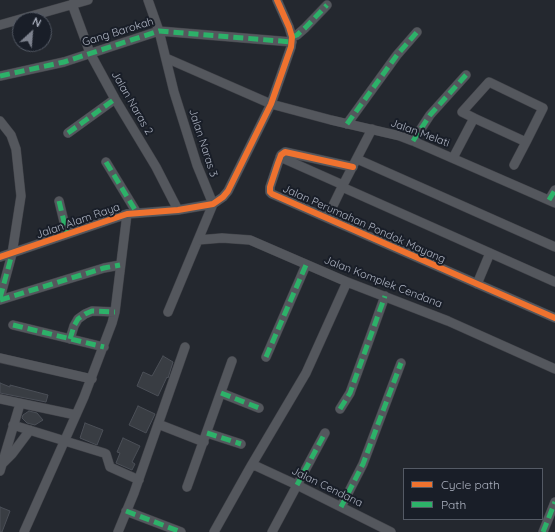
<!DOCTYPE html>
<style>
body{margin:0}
#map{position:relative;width:555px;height:532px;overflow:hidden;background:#24282f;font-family:Quicksand,sans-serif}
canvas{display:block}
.legend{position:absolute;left:403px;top:468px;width:140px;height:52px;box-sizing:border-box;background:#191e28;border:1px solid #545a65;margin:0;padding:5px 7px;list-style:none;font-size:12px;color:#adb3c1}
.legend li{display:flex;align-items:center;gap:8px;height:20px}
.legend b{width:20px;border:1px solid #545a65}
.north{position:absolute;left:12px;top:12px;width:40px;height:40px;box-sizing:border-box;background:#191e28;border:1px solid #545a65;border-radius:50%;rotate:26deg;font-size:11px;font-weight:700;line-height:16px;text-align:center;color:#adb3c1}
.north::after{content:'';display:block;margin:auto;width:14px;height:18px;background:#7d828e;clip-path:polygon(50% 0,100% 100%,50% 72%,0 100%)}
</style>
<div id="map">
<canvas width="555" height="532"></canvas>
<ul class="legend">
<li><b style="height:5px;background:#ef722f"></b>Cycle path</li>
<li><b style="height:5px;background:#2db169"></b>Path</li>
</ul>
<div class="north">N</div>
</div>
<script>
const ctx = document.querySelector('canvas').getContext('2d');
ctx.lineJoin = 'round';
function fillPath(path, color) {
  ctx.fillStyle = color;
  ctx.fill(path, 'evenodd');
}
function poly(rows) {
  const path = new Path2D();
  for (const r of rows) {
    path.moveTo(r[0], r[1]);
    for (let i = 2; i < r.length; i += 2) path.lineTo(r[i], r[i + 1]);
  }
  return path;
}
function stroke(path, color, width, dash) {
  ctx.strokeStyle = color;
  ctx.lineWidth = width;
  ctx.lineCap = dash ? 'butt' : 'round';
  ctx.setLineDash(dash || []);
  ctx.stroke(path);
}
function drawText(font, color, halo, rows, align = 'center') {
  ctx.font = font + ' Quicksand,sans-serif';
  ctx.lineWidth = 4;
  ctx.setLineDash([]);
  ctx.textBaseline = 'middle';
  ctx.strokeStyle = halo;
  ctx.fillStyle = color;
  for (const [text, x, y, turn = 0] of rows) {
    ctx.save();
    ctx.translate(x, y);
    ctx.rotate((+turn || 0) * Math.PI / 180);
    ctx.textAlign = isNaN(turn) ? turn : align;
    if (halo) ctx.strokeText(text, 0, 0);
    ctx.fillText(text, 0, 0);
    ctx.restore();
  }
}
const building = poly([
 [163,356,173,362,168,378,167,377,158,396,137,386,143,372,152,376,163,356],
 [0,383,10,387,10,385,48,395,46,402,0,393,0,383],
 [138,406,155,414,146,433,129,425,138,406],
 [29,411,37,413,43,420,35,425,27,423,22,418,23,415,29,411],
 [85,423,103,430,97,445,80,438,85,423],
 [123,438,140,446,132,462,135,464,132,470,116,463,120,453,117,452,123,438],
 [0,507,10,511,2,532,0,532,0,507]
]);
const minor = poly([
 [148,0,159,31,174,92,197,165,213,204,168,312],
 [72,4,90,53,115,99,156,167,178,210],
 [0,25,88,0],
 [292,37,297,35,305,28,327,5],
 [166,58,271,104,331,120,400,136,413,141,555,203],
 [0,76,64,62,159,31,292,42],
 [0,121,11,135,16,149,21,196,12,254,0,298],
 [347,124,397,55,417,32],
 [372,129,342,187,555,282],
 [68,133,115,99],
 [413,141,430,115,466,75],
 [280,157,343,185],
 [453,158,474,118,526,142,543,108,489,82,462,112,474,118],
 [357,159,555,247],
 [106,162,137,213],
 [514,165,526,142],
 [353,167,285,152,281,155,278,163,270,187,270,192,272,194,555,318],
 [549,200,555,190],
 [59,201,67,234],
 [327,218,342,187],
 [198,240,222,238,250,240,347,282,448,321,555,369],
 [0,257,127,214,178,210,213,204,223,197,228,191,271,104,291,47,292,37,289,27,277,0],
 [477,284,490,253],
 [0,300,104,268,120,265],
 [13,325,104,347],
 [70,339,74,326,78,319,85,314,92,311,115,312],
 [266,357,306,265],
 [0,358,92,379],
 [221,393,259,408],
 [0,399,76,415],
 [340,409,350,393,385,296],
 [158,424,204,442],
 [13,425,104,453,106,454,110,467,139,480],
 [207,433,241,444],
 [3,463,12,454,30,430],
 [251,466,256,466,297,485,391,532],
 [0,471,20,404],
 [187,487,232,361],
 [341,507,363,464,401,363],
 [126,511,181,532],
 [24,532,84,397,112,323,115,312,127,214],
 [118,532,134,493,185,347],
 [214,532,251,466,306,373,347,282],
 [272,532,325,433],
 [543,532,555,502]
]);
const quiet = poly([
 [292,37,297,35,305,28,327,5],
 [0,76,64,62,159,31,292,42],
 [347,124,397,55,417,32],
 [68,133,115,99],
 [413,141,430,115,466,75],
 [106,162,137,213],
 [549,200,555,190],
 [59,201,67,234],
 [0,298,12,254],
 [0,300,104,268,120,265],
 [13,325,104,347],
 [70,339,74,326,78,319,85,314,92,311,115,312],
 [266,357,306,265],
 [221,393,259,408],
 [340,409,350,393,385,296],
 [207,433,241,444],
 [297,485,325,433],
 [341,507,363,464,401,363],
 [126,511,181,532],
 [543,532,555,502]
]);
const cycleway = poly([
 [353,167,285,152,281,155,278,163,270,187,270,192,272,194,555,318],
 [0,257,127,214,178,210,213,204,223,197,228,191,271,104,291,47,292,37,289,27,277,0]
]);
const streetNames = [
 ["Gang Barokah",118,32,-17],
 ["Jalan Naras 2",132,103,60],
 ["Jalan Melati",420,133,20],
 ["Jalan Naras 3",203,143,72],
 ["Jalan Alam Raya",78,221,-19],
 ["Jalan Perumahan Pondok Mayang",364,224,24],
 ["Jalan Komplek Cendana",383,282,21],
 ["Jalan Cendana",327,487,26]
];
fillPath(building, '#393d43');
stroke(building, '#4b4f57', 1);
stroke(minor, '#404248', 10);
stroke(minor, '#54575d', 9);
stroke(quiet, '#2db169', 5, [10, 5]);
stroke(cycleway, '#ef722f', 6);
drawText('11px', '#adb3c1', '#191e28', streetNames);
</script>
